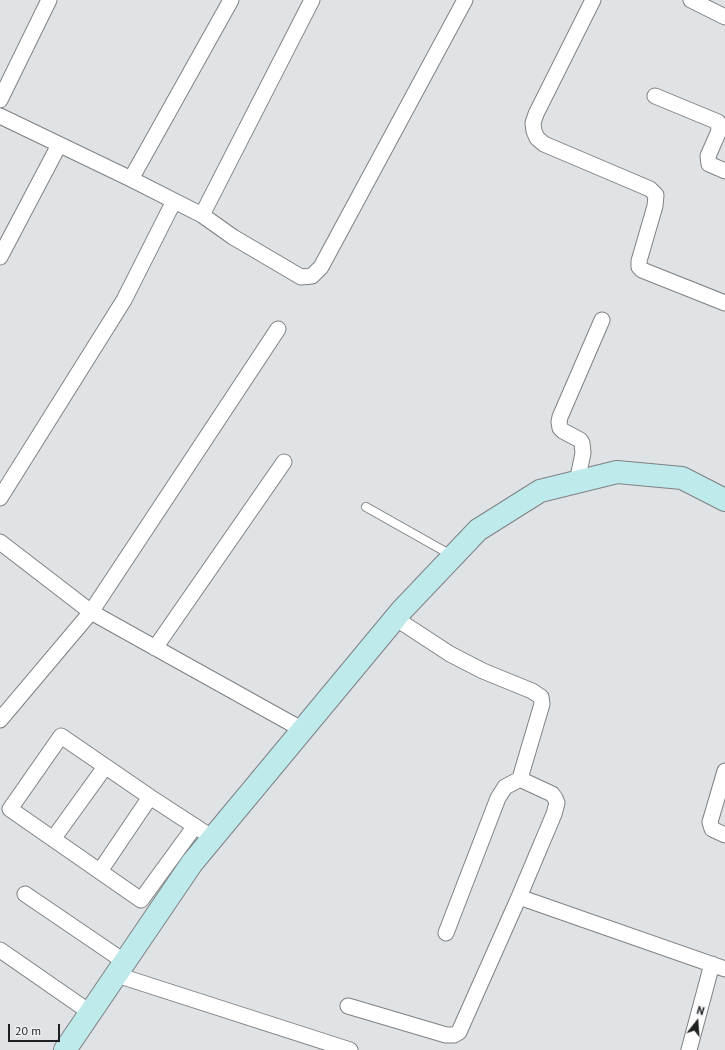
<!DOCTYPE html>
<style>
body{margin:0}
#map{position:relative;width:725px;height:1050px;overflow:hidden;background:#e0e3e5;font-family:"PT Sans",sans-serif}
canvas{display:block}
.north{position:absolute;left:677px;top:1002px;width:40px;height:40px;-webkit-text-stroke:3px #edf0f3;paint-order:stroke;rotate:17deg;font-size:11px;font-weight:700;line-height:16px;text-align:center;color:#1f2021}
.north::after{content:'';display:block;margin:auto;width:14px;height:18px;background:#1f2021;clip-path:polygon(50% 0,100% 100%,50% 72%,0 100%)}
.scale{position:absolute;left:8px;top:1024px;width:52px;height:18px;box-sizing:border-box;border:2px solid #1f2021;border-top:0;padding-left:5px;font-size:12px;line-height:14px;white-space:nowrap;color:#1f2021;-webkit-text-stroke:3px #edf0f3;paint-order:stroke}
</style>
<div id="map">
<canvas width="725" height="1050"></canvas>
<div class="north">N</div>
<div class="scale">20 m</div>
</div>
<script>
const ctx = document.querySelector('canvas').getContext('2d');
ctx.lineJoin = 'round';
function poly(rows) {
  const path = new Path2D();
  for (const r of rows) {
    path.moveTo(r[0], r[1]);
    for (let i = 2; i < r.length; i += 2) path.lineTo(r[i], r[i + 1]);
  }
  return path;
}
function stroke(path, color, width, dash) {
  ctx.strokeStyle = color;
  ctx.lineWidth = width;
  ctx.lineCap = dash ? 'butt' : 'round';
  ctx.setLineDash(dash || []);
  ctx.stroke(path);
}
const lane = poly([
 [366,507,453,556]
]);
const street = poly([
 [593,0,536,114,533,123,534,131,537,138,544,144,650,189,656,195,655,206,639,261,639,267,642,270,725,303],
 [691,0,725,17],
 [655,96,718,122,719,131,708,156,709,164,725,171],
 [0,100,49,0],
 [0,116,131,179,202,215,233,237,301,277,312,276,321,267,465,0],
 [131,179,231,0],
 [202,215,312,0],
 [0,257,59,145],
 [278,329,91,612,303,730],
 [577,482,583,453,582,443,580,440,563,431,560,428,559,422,560,417,602,320],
 [0,498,124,300,174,201],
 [0,542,91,612,0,720],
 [155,648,284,462],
 [725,771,710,822,712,829,725,835],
 [195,826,141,900,10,809,61,736,150,797,213,838],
 [53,839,105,767],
 [100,871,150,797],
 [25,894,125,962],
 [519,897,725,969],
 [446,933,498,798,505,787,522,778],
 [0,950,91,1013],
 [117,975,350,1050],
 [348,1006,446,1035,454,1035,459,1032,519,897,554,814,557,803,555,798,552,794,524,781,521,775,542,704,541,697,532,691,483,671,450,654,395,618],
 [689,1050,712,964]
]);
const secondary = poly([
 [65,1050,192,863,402,610,478,530,540,491,617,472,682,478,725,500]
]);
stroke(lane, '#7e8183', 10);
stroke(street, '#7e8183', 17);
stroke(secondary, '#7e8183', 24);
stroke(lane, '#fff', 8);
stroke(street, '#fff', 15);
stroke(secondary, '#bfeaeb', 22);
</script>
